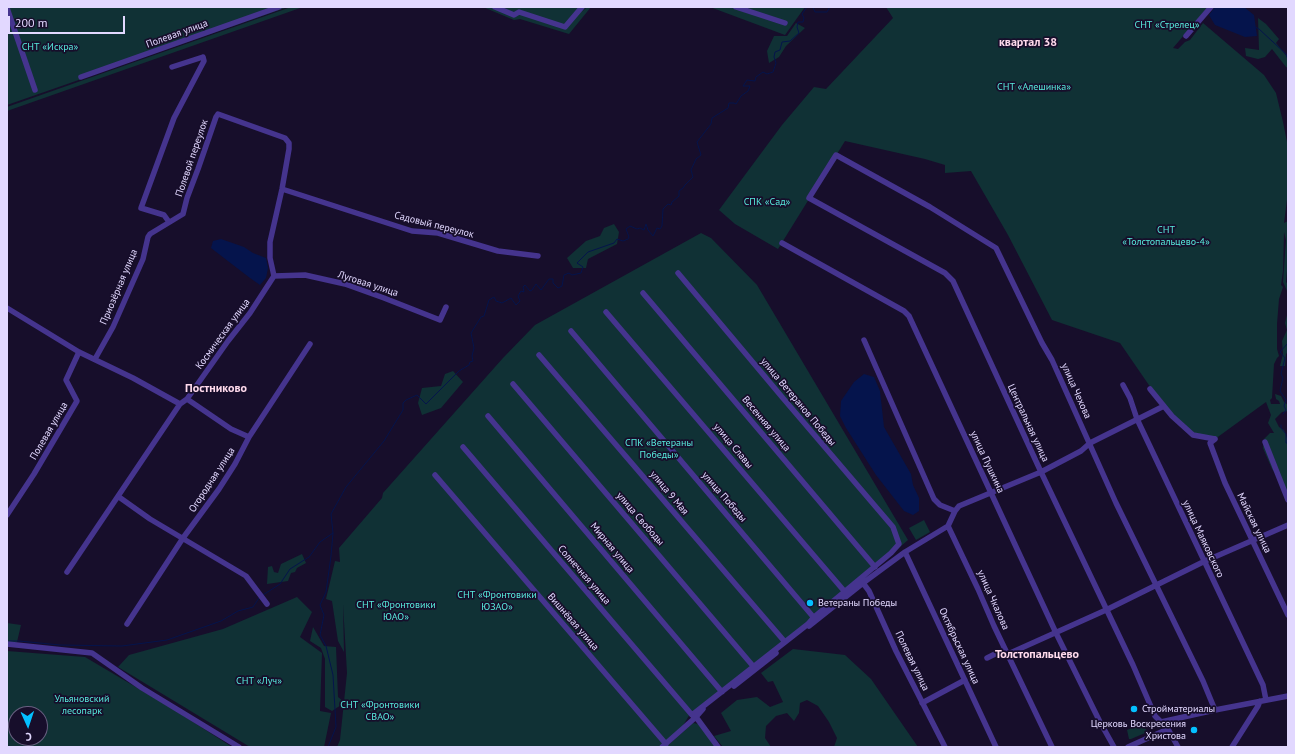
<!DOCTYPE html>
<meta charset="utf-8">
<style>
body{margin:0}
#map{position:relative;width:1295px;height:754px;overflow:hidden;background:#170e2b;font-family:"PT Sans",sans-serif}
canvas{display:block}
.frame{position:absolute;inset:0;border:8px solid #e2d8ff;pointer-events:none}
.north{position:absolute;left:8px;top:706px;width:40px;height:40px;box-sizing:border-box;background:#170e2b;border:1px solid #685f80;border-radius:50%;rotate:177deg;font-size:11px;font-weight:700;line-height:16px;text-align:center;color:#e2d8ff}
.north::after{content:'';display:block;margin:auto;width:14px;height:18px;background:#04c0ff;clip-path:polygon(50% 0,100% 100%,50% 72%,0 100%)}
.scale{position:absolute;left:8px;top:16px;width:117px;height:18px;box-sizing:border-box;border:2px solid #e2d8ff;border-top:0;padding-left:5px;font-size:12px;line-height:14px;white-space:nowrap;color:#e2d8ff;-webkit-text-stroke:3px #170e2b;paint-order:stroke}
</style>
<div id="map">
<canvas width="1295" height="754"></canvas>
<div class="frame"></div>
<div class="north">С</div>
<div class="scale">200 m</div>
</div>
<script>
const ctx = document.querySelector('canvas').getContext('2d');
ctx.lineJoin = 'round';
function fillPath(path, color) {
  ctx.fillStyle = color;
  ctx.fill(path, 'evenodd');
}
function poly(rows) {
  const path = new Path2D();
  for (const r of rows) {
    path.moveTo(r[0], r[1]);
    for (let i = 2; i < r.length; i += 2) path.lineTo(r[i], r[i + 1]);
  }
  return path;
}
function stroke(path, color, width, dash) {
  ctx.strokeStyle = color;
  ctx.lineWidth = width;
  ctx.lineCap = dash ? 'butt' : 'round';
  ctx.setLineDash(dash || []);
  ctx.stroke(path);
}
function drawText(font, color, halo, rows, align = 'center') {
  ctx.font = font + ' "PT Sans",sans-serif';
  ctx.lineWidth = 3.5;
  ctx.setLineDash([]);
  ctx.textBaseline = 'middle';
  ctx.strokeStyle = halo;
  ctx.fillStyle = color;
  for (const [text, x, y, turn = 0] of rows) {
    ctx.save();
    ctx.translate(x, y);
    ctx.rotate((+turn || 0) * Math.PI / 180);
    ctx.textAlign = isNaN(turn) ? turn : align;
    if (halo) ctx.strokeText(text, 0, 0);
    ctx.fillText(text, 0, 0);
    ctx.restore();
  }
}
const green = poly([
 [7,7,288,7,7,105],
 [291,7,303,7,7,111,7,107],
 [483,7,586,7,582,12,587,7,591,7,569,34,520,19,514,20],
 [710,7,805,7,785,35],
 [886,7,1208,7,1173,48,1178,49,1185,42,1190,40,1203,23,1264,75,1276,93,1283,122,1288,147,1288,192,1284,223,1288,221,1288,260,1286,282,1288,284,1288,293,1283,282,1286,240,1284,232,1283,271,1281,285,1283,287,1279,299,1277,324,1277,349,1279,356,1277,358,1274,364,1272,398,1270,400,1271,404,1280,404,1279,401,1276,399,1275,394,1281,396,1284,402,1288,405,1288,411,1282,412,1275,419,1279,427,1284,430,1288,441,1288,494,1284,485,1272,469,1263,448,1264,439,1270,433,1274,433,1268,423,1271,415,1266,402,1215,439,1192,436,1164,407,1120,343,1052,320,1008,235,971,171,945,173,945,165,925,159,845,141,778,249,735,224,719,210,782,125,814,87,826,89,893,18],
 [1258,18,1266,24,1279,39,1276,43,1288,58,1288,68,1286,67,1272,49,1265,57,1258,59,1246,56,1245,48,1259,50],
 [796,23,805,28,786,46,779,57,769,63,767,51,774,36,787,36],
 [614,224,619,232,617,244,588,259,586,268,573,268,567,258,586,241,600,236,604,228],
 [701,233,711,238,757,285,908,540,826,611,690,714,679,732,661,747,337,747,340,740,347,673,343,604,344,652,338,641,332,601,326,599,335,561,340,562,339,548,382,498,383,493,503,358,535,325],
 [1287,315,1288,315,1288,352,1286,354,1285,366,1280,366,1283,354,1282,341,1287,330,1285,323],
 [453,371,463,382,441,408,422,415,418,403,422,388,441,386,445,374],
 [924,520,930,532,916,540,909,528],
 [302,554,306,563,297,568,295,572,291,573,288,581,267,584,268,567,272,566,274,572,278,573,281,564],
 [297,597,312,612,300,637,322,653,320,711,331,713,324,747,250,747,118,667,129,655,223,629],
 [7,623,21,625,17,642,7,642],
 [313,627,324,646,336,647,338,697,343,701,341,705,332,711,325,707,325,659,321,648,310,641],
 [793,649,845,655,871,679,918,747,834,747,837,738,829,722,818,706,807,700,800,703,799,713,794,721,787,713,776,716,766,726,765,738,771,747,723,747,714,736,731,731,721,713,737,700,757,697,770,707,783,702,773,681,768,682,761,673],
 [7,651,85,657,173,709,232,747,7,747],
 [16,714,40,714,40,738,16,738],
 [693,723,699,724,716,747,666,747],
 [1141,724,1143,725,1147,731,1145,733,1131,739,1129,739,1127,730]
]);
const water = poly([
 [1215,7,1244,7,1254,15,1257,36,1245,37,1215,25,1209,15],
 [221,239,244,247,253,253,266,258,268,268,266,278,260,285,250,278,211,248,213,241],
 [864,374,874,377,880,391,884,427,911,474,913,485,919,498,919,511,913,515,904,511,876,475,846,428,840,416,841,401,854,382]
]);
const stream = poly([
 [813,7,815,12,827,12,830,7],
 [1255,27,1259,29,1286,54,1288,60],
 [1283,414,1286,410,1284,406,1286,400,1280,391,1283,378,1281,374,1285,358,1280,352,1288,343],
 [1281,425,1281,428,1286,434,1286,443,1288,443],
 [263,595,280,584,290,569,309,557,320,542,333,533],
 [9,641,19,641,60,645,122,646,167,640,221,621,238,611,253,607,259,598],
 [328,747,336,727,333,675,326,646,320,635,324,615,320,605,326,592,331,556,333,533,331,514,346,487,384,441,403,410,403,403,406,400,417,395,426,404,459,371,469,365,470,362,473,361,472,356,474,348,471,333,481,317,484,316,489,300,494,297,496,301,502,303,511,298,516,305,520,301,518,296,521,291,524,292,523,287,525,285,530,291,532,290,536,284,541,290,549,279,553,279,553,283,558,288,562,286,564,275,569,273,572,275,581,273,583,267,577,263,588,252,614,243,617,239,623,241,628,239,629,237,626,229,630,226,637,229,640,228,644,230,646,224,648,230,653,236,657,228,660,229,662,226,663,209,668,204,671,205,672,202,679,196,679,191,683,188,685,185,693,177,691,170,696,159,701,155,697,142,711,124,712,118,728,108,729,103,734,103,736,104,741,96,748,91,750,86,743,86,747,80,755,81,756,77,763,72,767,74,773,72,776,63,774,57,775,52,780,50,782,42,790,41,799,33,797,27,798,22,803,22,804,18,802,14,807,7]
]);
const minor = poly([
 [495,7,514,15,519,12,565,27,582,7],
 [736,7,785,23],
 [7,8,35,90],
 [1186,36,1211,7],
 [81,77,279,7],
 [282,189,412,231,438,233,498,251,538,256],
 [169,222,164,215,141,208,174,118,204,61,203,57,172,67],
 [782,243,904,311,909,316,1056,633,1100,722,1114,747],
 [274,276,305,275,345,284,384,298,440,320,446,307],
 [643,293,875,567],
 [7,308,79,352,133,378,180,404],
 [606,312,845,592],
 [571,331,815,619],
 [864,340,934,499,940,505,955,511],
 [539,355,785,642],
 [513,384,753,666],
 [1123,385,1130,398,1137,419,1263,685,1266,700],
 [1150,389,1172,416,1193,435,1215,439],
 [187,399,231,429,249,437],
 [488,416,722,692],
 [1215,439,1210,443,1225,483,1288,615],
 [1265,442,1288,500],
 [463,447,692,715,808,624,814,617,891,553,899,544,893,527,782,397,678,273],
 [435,475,666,744],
 [119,497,150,519,246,576,267,604],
 [7,515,34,474,77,401,66,380,79,352],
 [948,526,978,589,994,626,1052,747],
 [905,552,996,747],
 [67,572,180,404,187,399,228,341,250,313,274,276,270,258,270,242,282,189,289,149,289,143,285,138,218,114,216,117,198,169,187,198,183,214,150,234,148,237,143,259,113,327,95,359],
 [863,583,869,591,896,651,945,747],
 [127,624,183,538,219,489,235,464,249,437,310,344],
 [809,626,863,583,905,552,948,526,955,511,959,506,1041,472,1081,451,1090,443,1164,406],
 [7,644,92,653,142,688,239,747],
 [987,658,997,653,1008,654,1106,610,1203,562,1288,525],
 [734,686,776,653],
 [922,703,965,680],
 [696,717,718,747],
 [1161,722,1215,710,1288,696],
 [662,747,696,717,703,709],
 [1128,747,1168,729],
 [1178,747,1168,729,1155,716,1133,665,1041,472,953,281,945,273,809,198,836,155,930,207,996,248,1042,343,1052,360,1116,503,1203,681,1215,710],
 [1232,747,1258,706,1260,701]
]);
const markers = [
 [810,603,4,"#04c0ff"],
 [1134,709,4,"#04c0ff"],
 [1194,730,4,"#04c0ff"]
];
const parkNames = [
 ["СНТ «Стрелец»",1167,25],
 ["СНТ «Искра»",50,47],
 ["СНТ «Алешинка»",1034,87],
 ["СПК «Сад»",767,202],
 ["СНТ",1166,230],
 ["«Толстопальцево-4»",1166,242],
 ["СПК «Ветераны",659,443],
 ["Победы»",659,455],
 ["СНТ «Фронтовики",497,595],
 ["ЮЗАО»",497,607],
 ["СНТ «Фронтовики",396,605],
 ["ЮАО»",396,617],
 ["СНТ «Луч»",259,681],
 ["Ульяновский",82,699],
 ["лесопарк",82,711],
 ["СНТ «Фронтовики",380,705],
 ["СВАО»",380,717]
];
const streetNames = [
 ["Полевая улица",177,34,-20],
 ["Полевой переулок",192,158,-71],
 ["Садовый переулок",434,225,14],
 ["Луговая улица",368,284,18],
 ["Приозёрная улица",119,287,-67],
 ["Космическая улица",223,334,-54],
 ["улица Чехова",1076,391,66],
 ["улица Ветеранов Победы",798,402,50],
 ["Центральная улица",1028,423,65],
 ["Весенняя улица",766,424,50],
 ["Полевая улица",49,431,-60],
 ["улица Славы",733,446,50],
 ["улица Пушкина",987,462,65],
 ["Огородная улица",212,480,-57],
 ["улица 9 Мая",669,493,50],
 ["улица Победы",724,497,49],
 ["улица Свободы",640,519,49],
 ["Майская улица",1254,523,64],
 ["улица Маяковского",1203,539,65],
 ["Мирная улица",612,548,50],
 ["Солнечная улица",584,575,49],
 ["улица Чкалова",993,600,66],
 ["Вишнёвая улица",573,622,49],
 ["Октябрьская улица",959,646,65],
 ["Полевая улица",912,661,64]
];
const poiNames = [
 ["Ветераны Победы",818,603],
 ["Стройматериалы",1142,709],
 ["Церковь Воскресения",1186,724,"right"],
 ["Христова",1186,736,"right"]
];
const quarterNames = [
 ["квартал 38",1028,43],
 ["Постниково",216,389],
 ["Толстопальцево",1037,655]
];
fillPath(green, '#103135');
fillPath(water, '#05144c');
stroke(stream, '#05144c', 1);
stroke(minor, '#45348e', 5.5);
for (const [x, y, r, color] of markers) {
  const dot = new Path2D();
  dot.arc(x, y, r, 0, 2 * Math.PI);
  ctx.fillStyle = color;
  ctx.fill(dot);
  stroke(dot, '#170e2b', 1.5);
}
drawText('10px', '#57ecdd', '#170e2b', parkNames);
drawText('10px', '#e2d8ff', '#170e2b', streetNames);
drawText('10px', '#e2d8ff', '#170e2b', poiNames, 'left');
drawText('bold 12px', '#ffdaec', '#170e2b', quarterNames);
</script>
